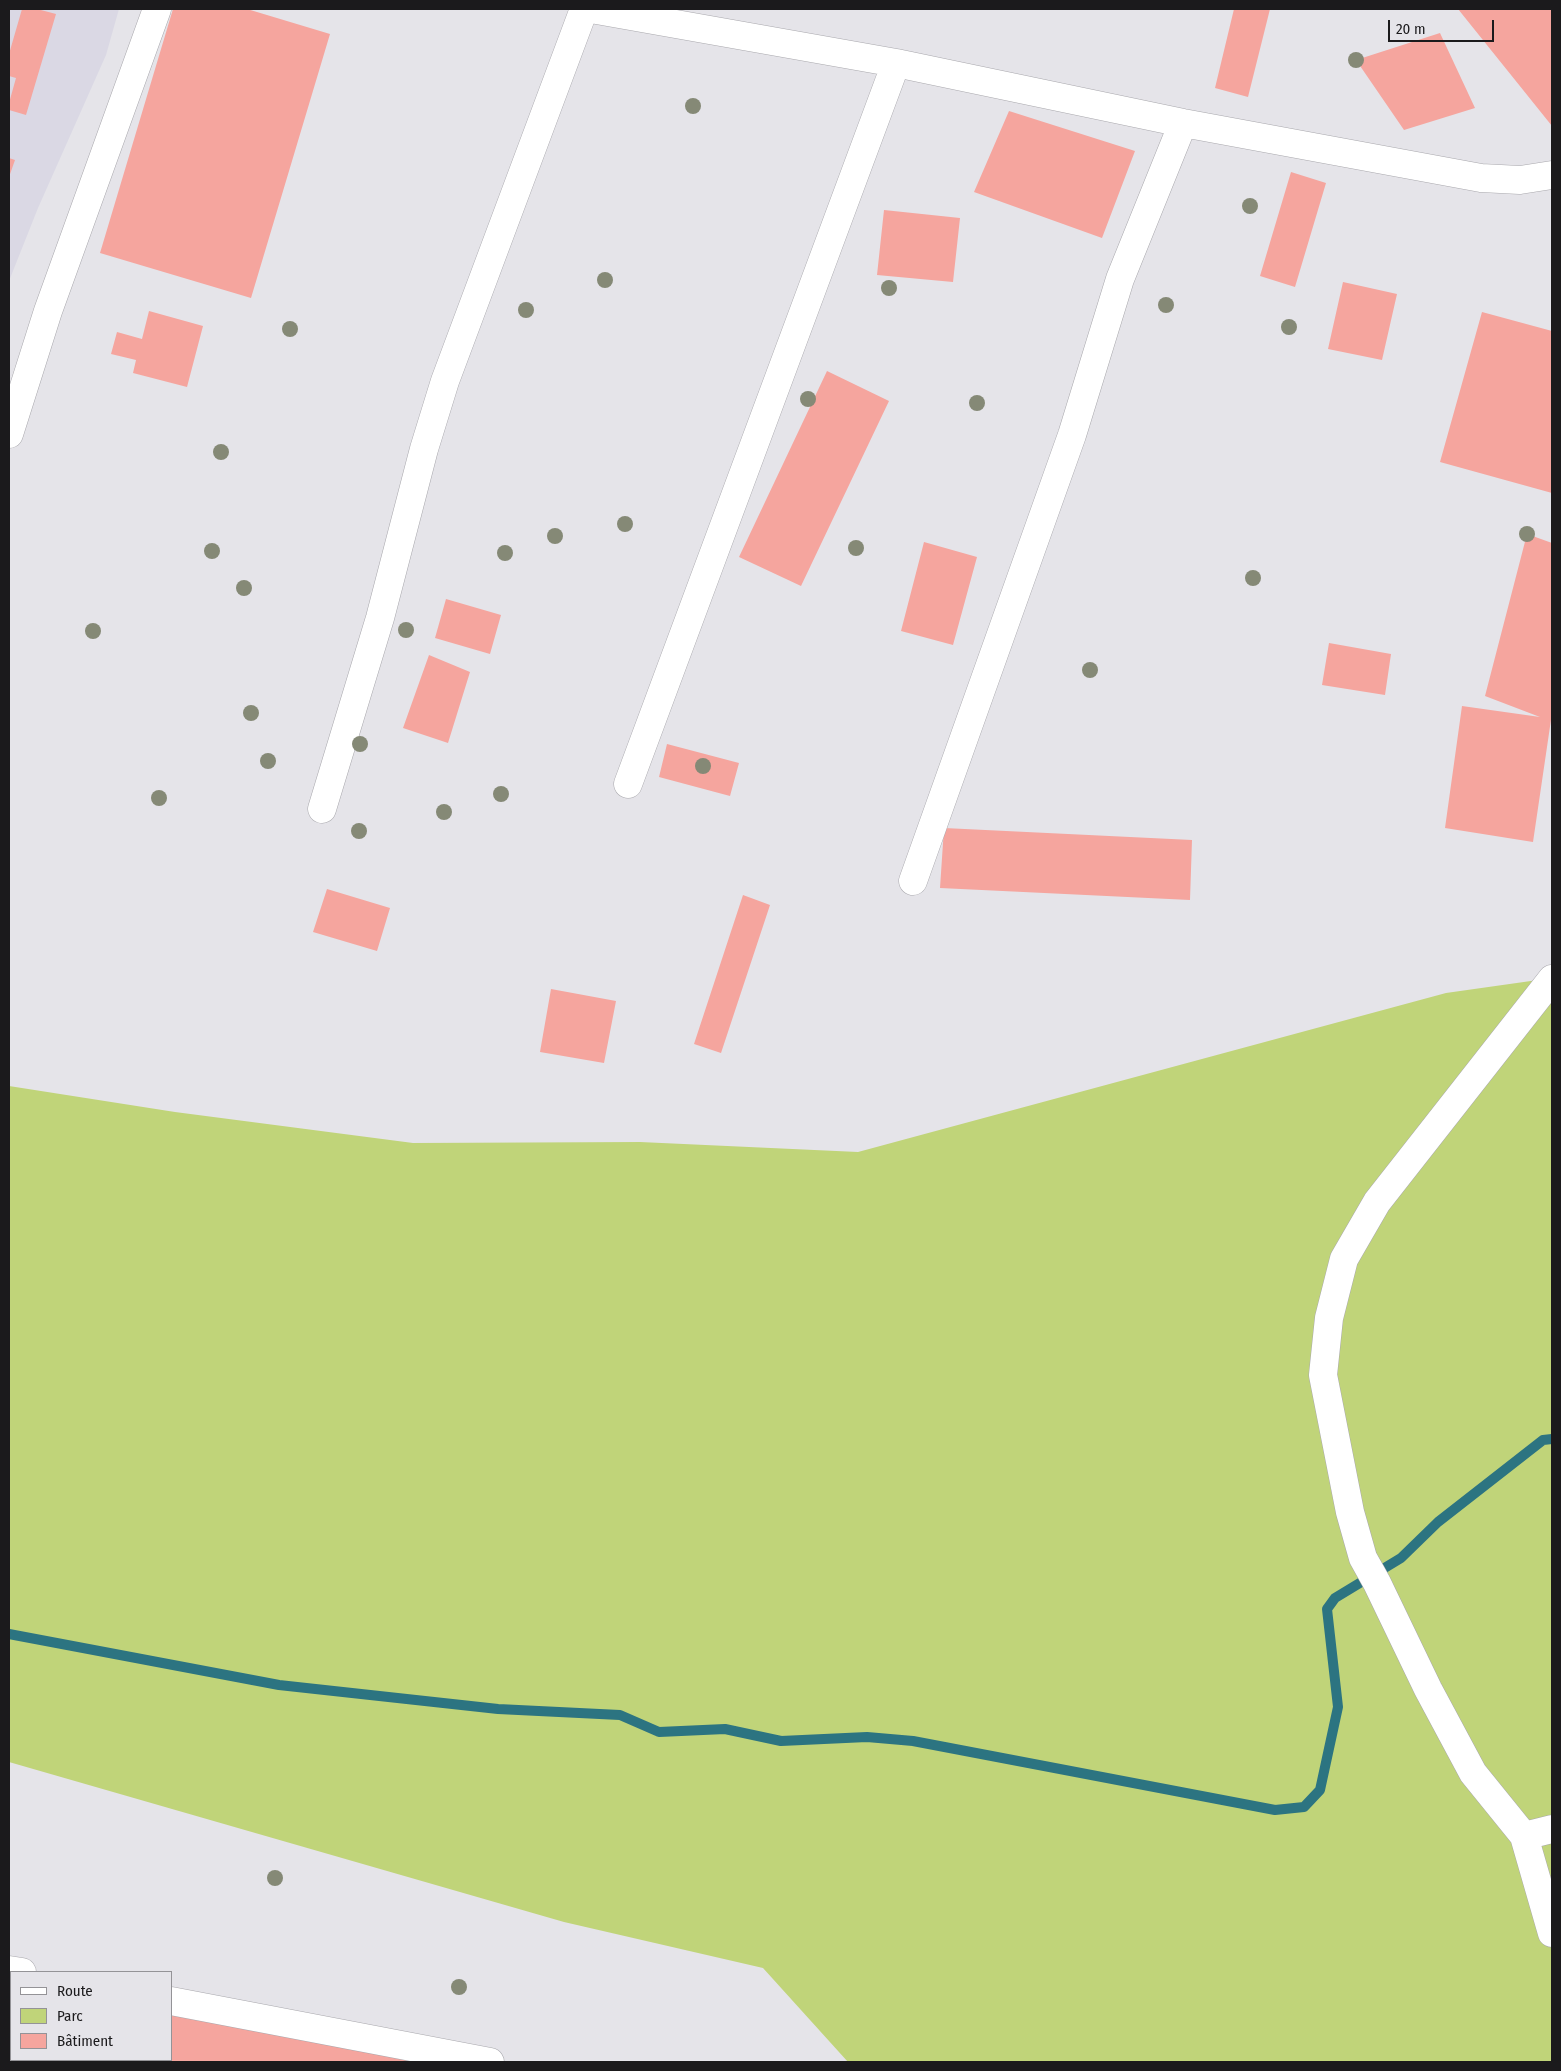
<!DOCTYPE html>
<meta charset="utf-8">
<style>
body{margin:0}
#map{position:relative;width:1561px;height:2071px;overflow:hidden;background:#e5e4e9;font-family:"Fira Sans Condensed",sans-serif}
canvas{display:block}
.frame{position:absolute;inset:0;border:10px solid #1b1a1c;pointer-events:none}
.legend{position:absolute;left:10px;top:1971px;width:162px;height:90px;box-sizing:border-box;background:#e5e4e9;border:1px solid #949397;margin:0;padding:6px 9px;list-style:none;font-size:15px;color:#1b1a1c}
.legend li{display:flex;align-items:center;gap:10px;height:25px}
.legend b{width:25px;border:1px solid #949397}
.scale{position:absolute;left:1388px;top:20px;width:106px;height:22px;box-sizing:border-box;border:2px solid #1b1a1c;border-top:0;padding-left:6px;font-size:15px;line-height:18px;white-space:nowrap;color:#1b1a1c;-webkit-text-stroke:4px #e5e4e9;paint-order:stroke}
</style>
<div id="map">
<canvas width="1561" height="2071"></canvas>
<div class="frame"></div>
<ul class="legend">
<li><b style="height:6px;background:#fff"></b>Route</li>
<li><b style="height:14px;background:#c0d479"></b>Parc</li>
<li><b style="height:14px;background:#f5a59e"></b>Bâtiment</li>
</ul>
<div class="scale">20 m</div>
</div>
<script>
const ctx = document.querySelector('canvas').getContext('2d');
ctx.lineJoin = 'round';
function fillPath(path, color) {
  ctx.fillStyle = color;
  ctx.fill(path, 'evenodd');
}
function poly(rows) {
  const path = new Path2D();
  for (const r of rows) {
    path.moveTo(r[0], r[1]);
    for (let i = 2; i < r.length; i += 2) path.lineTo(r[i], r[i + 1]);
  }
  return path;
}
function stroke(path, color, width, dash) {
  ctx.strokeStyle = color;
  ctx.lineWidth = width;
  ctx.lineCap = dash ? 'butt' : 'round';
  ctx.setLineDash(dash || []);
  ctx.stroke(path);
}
const built = poly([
 [9,9,119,9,106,55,38,208,9,281]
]);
const green = poly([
 [1552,978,1552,2062,848,2062,763,1968,564,1922,9,1762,9,1086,175,1112,413,1143,640,1142,858,1152,1446,993]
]);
const stream = poly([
 [9,1634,279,1685,498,1709,620,1715,659,1732,725,1729,781,1741,867,1737,913,1741,1275,1810,1304,1807,1320,1790,1338,1707,1327,1609,1335,1598,1401,1558,1438,1522,1543,1440,1552,1439]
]);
const building = poly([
 [22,9,37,9,56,14,26,115,9,110,9,103,16,78,9,76,9,54],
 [173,9,247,9,330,34,251,298,100,253],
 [1234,9,1270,9,1248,97,1215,88],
 [1458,9,1552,9,1552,126],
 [1440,33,1475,108,1404,130,1356,60],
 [1009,111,1135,151,1102,238,974,192],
 [9,158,15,160,9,177],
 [1291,172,1326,183,1295,287,1260,276],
 [884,210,960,218,953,282,877,275],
 [1343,282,1397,294,1382,360,1328,349],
 [149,311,203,326,187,387,133,373,136,360,111,354,117,332,142,339],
 [1482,312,1552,331,1552,493,1440,462],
 [827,371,889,401,801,586,739,557],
 [1527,534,1552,543,1552,713,1533,842,1445,828,1462,706,1540,717,1485,696],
 [924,542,977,557,953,645,901,631],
 [446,599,501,615,490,654,435,638],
 [1329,643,1391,654,1385,695,1322,685],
 [429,655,470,672,448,743,403,728],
 [667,744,739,763,730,796,659,777],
 [944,828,1192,840,1190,900,940,888],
 [327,889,390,908,377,951,313,932],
 [743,895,770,905,721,1053,694,1044],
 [551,989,616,1001,604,1063,540,1052],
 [9,1991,11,1991,11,2060,171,2060,171,2004,422,2062,9,2062]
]);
const street = poly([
 [591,9,896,63,1183,123,1481,178,1520,180,1552,175],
 [9,434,48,311,157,9],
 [628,784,896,63],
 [322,809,380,618,424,449,445,381,584,9],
 [913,881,1072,435,1120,279,1183,123],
 [1552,979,1377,1202,1344,1259,1329,1318,1323,1375,1350,1512,1363,1558,1377,1583,1428,1689,1473,1773,1524,1836,1552,1933],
 [1524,1836,1552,1829],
 [9,1970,22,1972],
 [171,2001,490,2062]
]);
const trees = [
 [1356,60],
 [693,106],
 [1250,206],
 [605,280],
 [889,288],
 [1166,305],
 [526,310],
 [1289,327],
 [290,329],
 [808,399],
 [977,403],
 [221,452],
 [625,524],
 [1527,534],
 [555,536],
 [856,548],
 [212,551],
 [505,553],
 [1253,578],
 [244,588],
 [406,630],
 [93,631],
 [1090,670],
 [251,713],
 [360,744],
 [268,761],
 [703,766],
 [501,794],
 [159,798],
 [444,812],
 [359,831],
 [275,1878],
 [459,1987]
];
fillPath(built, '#dad8e4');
fillPath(green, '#c0d479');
stroke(stream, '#2c7481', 10);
fillPath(building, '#f5a59e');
stroke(street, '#a9a8ad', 29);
stroke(street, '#fff', 28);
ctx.fillStyle = '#858976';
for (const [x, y] of trees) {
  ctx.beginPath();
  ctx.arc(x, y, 8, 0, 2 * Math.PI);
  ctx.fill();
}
</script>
